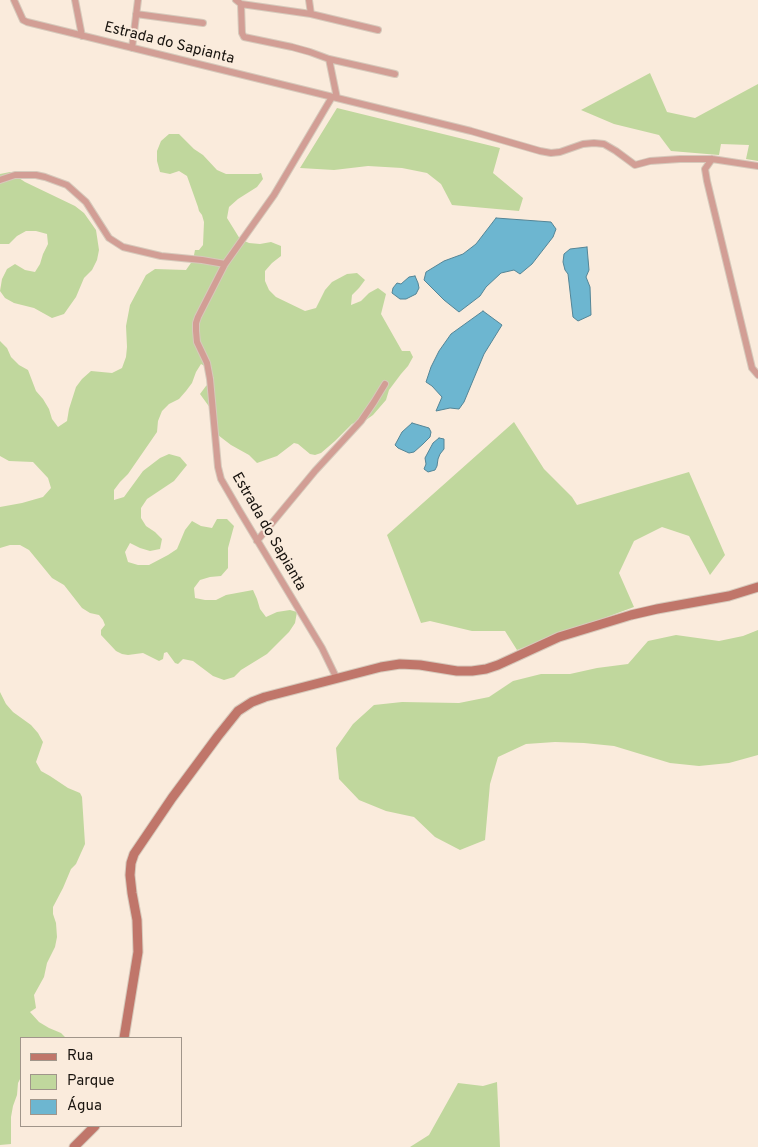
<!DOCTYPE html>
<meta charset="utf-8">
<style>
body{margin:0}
#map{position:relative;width:758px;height:1147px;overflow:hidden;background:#faebdc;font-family:Overpass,sans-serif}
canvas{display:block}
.legend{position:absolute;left:20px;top:1037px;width:162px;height:90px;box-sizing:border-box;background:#faebdc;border:1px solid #a0958a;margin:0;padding:6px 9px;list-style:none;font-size:15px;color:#19140f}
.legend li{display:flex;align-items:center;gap:10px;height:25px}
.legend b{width:25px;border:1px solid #a0958a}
</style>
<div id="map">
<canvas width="758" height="1147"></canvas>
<ul class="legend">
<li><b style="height:6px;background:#c0766a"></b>Rua</li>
<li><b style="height:14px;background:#c0d79d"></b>Parque</li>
<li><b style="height:14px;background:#6db6d0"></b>Água</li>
</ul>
</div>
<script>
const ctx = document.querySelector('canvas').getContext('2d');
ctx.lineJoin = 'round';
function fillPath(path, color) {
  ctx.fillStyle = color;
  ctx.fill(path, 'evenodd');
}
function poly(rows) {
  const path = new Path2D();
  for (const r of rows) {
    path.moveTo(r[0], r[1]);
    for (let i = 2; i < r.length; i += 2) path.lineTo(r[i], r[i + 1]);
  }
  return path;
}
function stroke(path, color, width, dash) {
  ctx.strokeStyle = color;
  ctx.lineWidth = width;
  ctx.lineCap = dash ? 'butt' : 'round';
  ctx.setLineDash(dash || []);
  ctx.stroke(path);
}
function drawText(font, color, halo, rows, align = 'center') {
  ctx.font = font + ' Overpass,sans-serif';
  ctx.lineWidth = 4;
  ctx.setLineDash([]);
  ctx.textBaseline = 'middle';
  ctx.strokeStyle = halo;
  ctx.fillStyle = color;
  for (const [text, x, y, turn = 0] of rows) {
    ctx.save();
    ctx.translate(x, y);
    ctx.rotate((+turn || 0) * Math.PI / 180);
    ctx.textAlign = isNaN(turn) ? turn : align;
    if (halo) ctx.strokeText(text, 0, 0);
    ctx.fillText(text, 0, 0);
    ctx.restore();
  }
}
const green = poly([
 [650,73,667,112,695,118,758,84,758,161,746,159,749,145,721,144,719,155,671,151,659,135,614,124,581,110],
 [337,108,500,148,493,173,523,198,519,211,452,205,441,184,427,173,402,168,368,166,334,170,300,168],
 [169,134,179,134,194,149,203,155,217,170,226,174,258,174,261,173,263,179,257,187,238,199,229,207,227,218,240,239,249,243,260,244,271,242,281,246,281,256,272,263,265,271,265,281,269,290,276,297,305,311,316,308,325,290,332,282,347,274,357,273,365,280,359,288,352,295,351,305,361,301,369,293,378,288,386,294,381,314,402,351,410,351,413,357,408,366,401,374,389,390,386,400,373,415,366,420,356,422,352,424,335,441,321,453,315,455,310,454,298,444,294,443,277,456,257,463,249,455,231,445,214,432,213,412,200,394,206,386,214,379,210,369,201,364,196,372,192,383,186,391,179,399,169,404,162,411,158,421,157,432,128,474,120,482,114,490,114,500,124,497,143,471,160,458,169,454,180,457,187,465,174,481,147,499,141,508,141,518,146,526,155,532,162,539,160,549,150,551,140,548,130,543,125,552,128,562,138,565,149,565,168,555,177,549,185,530,192,521,201,526,212,528,217,519,227,519,234,526,228,548,228,568,221,576,210,577,200,580,194,588,195,598,205,600,216,600,226,595,253,590,257,599,260,609,266,617,277,612,290,610,297,612,295,623,289,632,267,654,241,670,234,677,224,680,213,676,193,661,183,659,178,664,175,663,167,652,164,653,163,659,159,661,143,653,128,655,122,654,116,651,101,635,101,630,105,625,103,620,99,615,90,613,82,608,64,585,52,578,29,550,20,545,10,545,0,548,0,507,22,503,43,497,51,488,48,478,33,462,9,461,0,456,0,341,7,348,11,357,19,365,28,370,36,391,43,399,49,409,52,419,58,427,67,421,69,409,76,387,82,379,91,371,112,373,122,368,126,357,127,347,126,326,130,305,146,275,155,269,186,270,193,260,195,250,199,250,203,245,204,222,202,215,199,211,198,207,187,176,179,171,170,174,160,172,157,161,157,151,161,141],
 [10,172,25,182,75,206,84,213,96,230,99,250,97,260,92,270,84,278,76,297,64,314,52,318,34,308,14,303,5,298,0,291,2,279,7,269,15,264,25,270,35,272,40,264,43,254,48,244,47,234,36,231,26,231,17,236,9,244,0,244,0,174],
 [514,422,544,469,572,497,577,505,689,472,725,555,710,575,689,536,662,527,634,541,619,573,634,607,517,650,505,631,472,631,430,621,421,623,387,535],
 [758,630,758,755,729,763,699,766,670,763,614,746,584,743,555,742,526,744,498,757,490,784,485,840,460,850,435,837,414,817,386,811,359,800,339,779,336,748,353,724,374,705,402,702,459,703,489,697,513,681,541,674,570,674,597,668,628,664,648,641,676,635,719,641,743,636],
 [0,692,6,704,13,712,31,725,38,733,43,742,36,762,41,771,50,776,68,788,80,793,82,797,85,844,76,864,71,869,63,888,53,907,53,914,56,923,57,937,55,947,47,963,44,977,34,995,36,1008,30,1012,39,1022,49,1028,61,1033,66,1038,21,1038,21,1077,18,1083,17,1095,13,1106,11,1117,11,1144,0,1145],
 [497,1082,500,1147,410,1147,429,1135,458,1083,483,1086]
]);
const water = poly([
 [496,218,551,222,556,229,553,237,532,264,520,274,514,270,501,273,486,287,480,296,459,312,444,300,424,280,426,272,444,261,463,254,476,244,496,218],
 [587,247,589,270,586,277,590,287,591,315,578,321,573,317,568,274,565,270,563,262,564,254,570,249,587,247],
 [415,276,418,283,419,288,416,294,406,299,400,299,392,293,393,288,397,283,401,284,409,277,415,276],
 [483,311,502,325,484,354,464,402,459,409,450,408,436,411,442,397,432,386,426,382,431,367,439,351,451,334,483,311],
 [412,423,429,428,431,432,430,437,423,444,414,452,409,453,398,448,395,445,402,432,412,423],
 [439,438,444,439,444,449,440,454,438,459,437,466,435,470,428,472,424,469,426,464,425,458,433,443,439,438]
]);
const minor = poly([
 [14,0,23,20,27,22,337,98,471,131,540,151,551,153,560,152,583,144,594,143,604,144,616,151,635,165,650,161,680,159,712,159,758,166],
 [75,0,82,36],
 [236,0,241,4,242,33,244,37,292,47,310,52,329,59,395,74],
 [309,0,311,14],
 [241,4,311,14,378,30],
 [136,14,203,23],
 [132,48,138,0],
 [329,59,337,98],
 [332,97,274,195,225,264,198,317,196,323,196,331,197,342,207,363,210,379,218,467,221,479,239,510,322,648,337,679],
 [712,159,705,169,707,181,752,368,758,375],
 [0,180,15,175,36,175,45,177,67,185,86,202,109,238,123,247,161,256,202,260,225,264],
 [257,541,315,471,361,421,374,402,385,384]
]);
const secondary = poly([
 [124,1038,138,952,137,920,132,893,130,875,131,863,134,854,172,798,218,736,238,711,252,702,265,697,381,667,400,664,420,665,457,671,472,671,486,669,498,665,559,637,631,615,657,609,729,596,758,587],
 [74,1147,95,1126]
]);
const streetNames = [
 ["Estrada do Sapianta",169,44,14],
 ["Estrada do Sapianta",268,532,60]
];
fillPath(green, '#c0d79d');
fillPath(water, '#6db6d0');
stroke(water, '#548596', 1);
stroke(minor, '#d6c9bb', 8);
stroke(secondary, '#d6c9bb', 11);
stroke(minor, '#d29e95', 6);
stroke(secondary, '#c0766a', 9);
drawText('15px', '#19140f', '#faebdc', streetNames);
</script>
